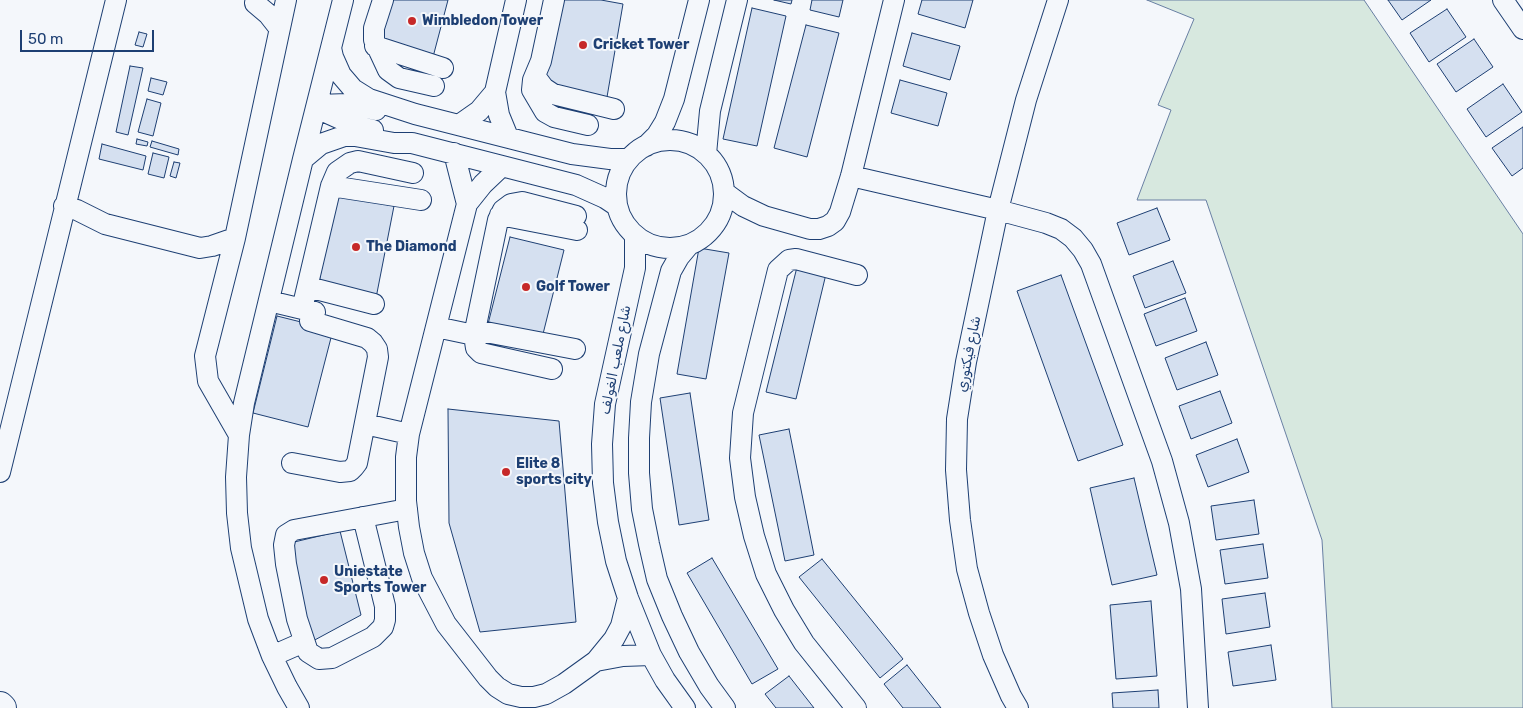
<!DOCTYPE html>
<meta charset="utf-8">
<style>
body{margin:0}
#map{position:relative;width:1523px;height:708px;overflow:hidden;background:#f4f7fb;font-family:Rubik,sans-serif}
canvas{display:block}
.scale{position:absolute;left:20px;top:30px;width:134px;height:22px;box-sizing:border-box;border:2px solid #1d3f73;border-top:0;padding-left:6px;font-size:15px;line-height:18px;white-space:nowrap;color:#1d3f73;-webkit-text-stroke:4px #f4f7fb;paint-order:stroke}
</style>
<div id="map">
<canvas width="1523" height="708"></canvas>
<div class="scale">50 m</div>
</div>
<script>
const ctx = document.querySelector('canvas').getContext('2d');
ctx.lineJoin = 'round';
function fillPath(path, color) {
  ctx.fillStyle = color;
  ctx.fill(path, 'evenodd');
}
function poly(rows) {
  const path = new Path2D();
  for (const r of rows) {
    if (r.length === 3) {
      path.moveTo(r[0] + r[2], r[1]);
      path.arc(r[0], r[1], r[2], 0, 2 * Math.PI);
      continue;
    }
    path.moveTo(r[0], r[1]);
    for (let i = 2; i < r.length; i += 2) path.lineTo(r[i], r[i + 1]);
  }
  return path;
}
function stroke(path, color, width, dash) {
  ctx.strokeStyle = color;
  ctx.lineWidth = width;
  ctx.lineCap = dash ? 'butt' : 'round';
  ctx.setLineDash(dash || []);
  ctx.stroke(path);
}
function drawText(font, color, halo, rows, align = 'center') {
  ctx.font = font + ' Rubik,Vazirmatn,sans-serif';
  ctx.lineWidth = 4;
  ctx.setLineDash([]);
  ctx.textBaseline = 'middle';
  ctx.strokeStyle = halo;
  ctx.fillStyle = color;
  for (const [text, x, y, turn = 0] of rows) {
    ctx.save();
    ctx.translate(x, y);
    ctx.rotate((+turn || 0) * Math.PI / 180);
    ctx.textAlign = isNaN(turn) ? turn : align;
    if (halo) ctx.strokeText(text, 0, 0);
    ctx.fillText(text, 0, 0);
    ctx.restore();
  }
}
const green = poly([
 [1147,0,1364,0,1523,234,1523,708,1332,708,1322,540,1206,200,1137,200,1171,110,1158,105,1194,19,1147,0]
]);
const building = poly([
 [388,0,448,0,433,57,377,43,388,0],
 [558,0,601,0,623,4,607,97,543,86,558,0],
 [774,0,792,0,791,4,774,0],
 [812,0,843,0,839,17,810,10,812,0],
 [922,0,973,0,965,28,918,14,922,0],
 [1388,0,1431,0,1402,20,1388,0],
 [752,8,786,16,757,146,723,139,752,8],
 [1447,9,1466,37,1429,62,1410,33,1447,9],
 [806,25,839,33,807,157,774,148,806,25],
 [139,32,147,34,143,47,135,45,139,32],
 [912,33,960,46,950,80,903,66,912,33],
 [1474,39,1493,67,1456,92,1437,64,1474,39],
 [130,66,143,68,128,135,116,132,130,66],
 [151,78,167,82,163,95,148,91,151,78],
 [900,80,947,93,938,126,891,113,900,80],
 [1503,84,1522,112,1486,137,1467,109,1503,84],
 [147,99,161,103,153,136,138,132,147,99],
 [1523,127,1523,168,1512,176,1492,148,1523,127],
 [137,139,148,142,147,146,136,144,137,139],
 [152,141,179,149,178,155,150,147,152,141],
 [102,144,146,156,143,170,99,159,102,144],
 [153,153,169,157,164,178,148,174,153,153],
 [174,162,180,163,176,178,170,176,174,162],
 [336,195,394,206,376,298,318,287,336,195],
 [1157,208,1170,240,1129,255,1117,223,1157,208],
 [510,237,564,250,542,338,488,324,510,237],
 [699,248,729,253,706,379,677,374,699,248],
 [1173,261,1186,293,1145,308,1133,276,1173,261],
 [797,267,826,274,796,399,766,392,797,267],
 [1061,275,1123,445,1078,461,1017,291,1061,275],
 [1185,298,1197,331,1156,346,1144,314,1185,298],
 [277,316,333,330,308,427,253,413,277,316],
 [1206,342,1218,375,1177,390,1165,358,1206,342],
 [1220,391,1232,423,1191,439,1179,406,1220,391],
 [690,393,709,520,679,525,660,398,690,393],
 [448,409,559,421,576,622,480,632,449,523,448,409],
 [789,429,814,555,785,561,759,435,789,429],
 [1237,439,1249,472,1208,487,1196,455,1237,439],
 [1134,478,1157,575,1112,585,1090,488,1134,478],
 [1254,500,1259,534,1216,540,1211,506,1254,500],
 [340,531,361,615,311,642,286,544,340,531],
 [1263,544,1268,578,1225,584,1220,550,1263,544],
 [712,558,778,669,752,684,687,573,712,558],
 [822,559,903,659,880,678,799,577,822,559],
 [1265,593,1270,627,1226,634,1222,599,1265,593],
 [1151,601,1157,676,1116,679,1110,605,1151,601],
 [1271,645,1276,680,1233,686,1228,652,1271,645],
 [907,665,941,708,903,708,884,684,907,665],
 [789,676,814,708,776,708,765,694,789,676],
 [1158,690,1159,708,1113,708,1112,693,1158,690]
]);
const minor = poly([
 [383,0,374,28,374,40,388,70,399,78,434,86],
 [554,0,541,61,533,80,532,90,545,112,554,117,588,125],
 [1503,0,1523,29],
 [255,3,268,14,279,28],
 [375,46,443,68],
 [331,48,333,57,341,75,353,89,369,99,415,114,572,154,610,159,629,159],
 [535,76,544,88,553,94,614,109],
 [317,105,348,104,376,110],
 [316,108,356,126,373,130],
 [459,125,479,111,495,92],
 [508,137,499,115,495,92,516,0],
 [670,194,54],
 [646,146,657,135,665,122,674,99,699,0],
 [454,153,467,204],
 [706,154,710,111,737,0],
 [303,159,321,144,344,136,355,136,394,143,412,143,576,185,605,198,617,206],
 [502,166,483,184,467,204,409,434,406,457,406,501,409,527,414,553,422,578,446,624,488,678,497,687,508,694,521,697,534,697,546,694,564,684,596,661,614,639,621,626,628,598],
 [851,176,998,210,1046,223,1061,229,1073,238,1083,250,1091,264,1162,461,1179,523,1191,589,1198,708],
 [331,186,421,200],
 [724,192,743,206,764,216,810,229,819,229,828,226,835,221,840,212,851,176,894,0],
 [64,206,77,210,105,224,200,248,212,246,235,238],
 [500,215,577,230],
 [635,235,635,268,605,404,602,444,603,483,608,522,616,561,628,598,651,655,665,680,685,708],
 [689,245,679,257,671,271,649,354,641,402,639,438,639,473,642,509,649,544,657,579,672,616,689,652,709,686,725,708],
 [308,287,374,304],
 [269,301,315,312],
 [302,309,331,186,337,172,350,163,358,161,413,173],
 [436,327,474,335],
 [475,330,575,349],
 [552,369,481,353,476,348,474,335,498,220,503,210,511,204,522,202,576,216],
 [365,424,409,434],
 [239,435,208,381,205,356,235,238,286,0],
 [292,463,340,472,350,471,354,467,357,463,378,357,377,349,373,343,367,338,310,321],
 [0,472,116,0],
 [363,517,385,606,385,620,383,627,373,637,332,658,319,659,308,652,297,619,286,564,284,545,286,535,294,530,407,509],
 [272,656,304,642],
 [596,661,623,656,651,655],
 [299,708,287,687,272,656,258,619,241,548,237,513,236,477,239,435,244,403,303,159,343,0],
 [856,708,804,643,784,610,766,574,754,536,745,497,740,458,743,413,778,270,789,260,796,259,857,275],
 [1018,708,1011,696,993,655,979,613,967,569,960,520,956,470,957,419,966,362,998,210,1026,100,1058,0]
]);
const highway = poly([
 [0,706,2,708]
]);
const markers = [
 [412,21,5,"#c62828"],
 [583,45,5,"#c62828"],
 [356,247,5,"#c62828"],
 [526,287,5,"#c62828"],
 [506,472,5,"#c62828"],
 [324,580,5,"#c62828"]
];
const poiNames = [
 ["Wimbledon Tower",422,21],
 ["Cricket Tower",593,45],
 ["The Diamond",366,247],
 ["Golf Tower",536,287],
 ["Elite 8",516,464],
 ["sports city",516,480],
 ["Uniestate",334,572],
 ["Sports Tower",334,588]
];
const streetNames = [
 ["شارع فيكتوري",969,354,-79],
 ["شارع ملعب الغولف",616,360,-79]
];
fillPath(green, '#d7e8df');
stroke(green, '#687fa3', 1);
fillPath(building, '#d5e0f0');
stroke(building, '#1d3f73', 1);
stroke(minor, '#1d3f73', 22);
stroke(highway, '#1d3f73', 30);
stroke(minor, '#f4f7fb', 20);
stroke(highway, '#f4f7fb', 28);
for (const [x, y, r, color] of markers) {
  const dot = new Path2D();
  dot.arc(x, y, r, 0, 2 * Math.PI);
  ctx.fillStyle = color;
  ctx.fill(dot);
  stroke(dot, '#f4f7fb', 2);
}
drawText('bold 14px', '#1d3f73', '#f4f7fb', poiNames, 'left');
drawText('14px', '#1d3f73', '#f4f7fb', streetNames);
</script>
